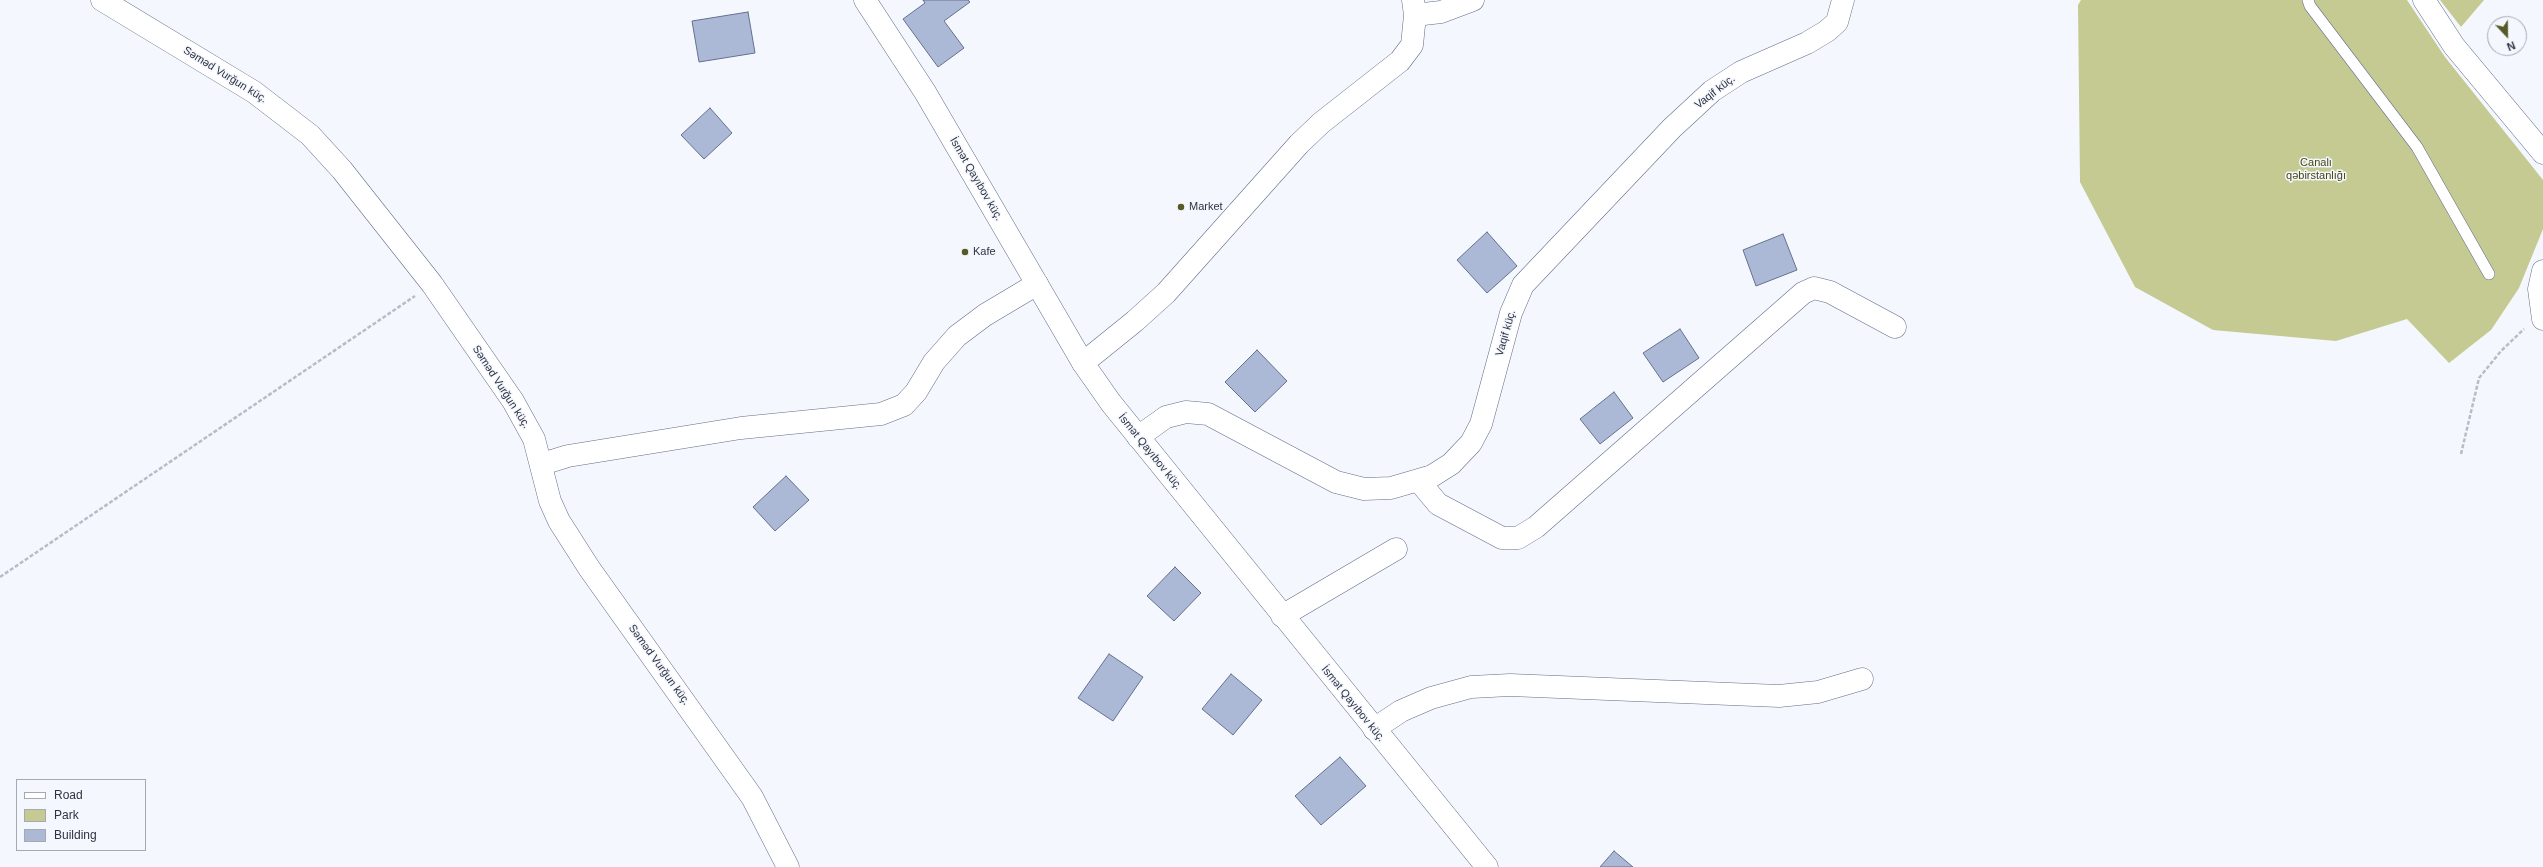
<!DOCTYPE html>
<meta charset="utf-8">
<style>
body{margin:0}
#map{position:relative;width:2543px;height:867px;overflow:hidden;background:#f4f7fe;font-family:Helvetica,sans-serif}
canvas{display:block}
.legend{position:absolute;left:16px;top:779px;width:130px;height:72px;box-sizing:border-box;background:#f4f7fe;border:1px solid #a4a9b2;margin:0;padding:5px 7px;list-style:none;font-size:12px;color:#2d333f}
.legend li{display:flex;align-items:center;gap:8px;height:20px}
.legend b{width:20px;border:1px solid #a4a9b2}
.north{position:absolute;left:2487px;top:16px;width:40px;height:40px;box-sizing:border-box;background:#f4f7fe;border:1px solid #a4a9b2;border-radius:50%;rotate:158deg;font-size:11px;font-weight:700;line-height:16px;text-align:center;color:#2d333f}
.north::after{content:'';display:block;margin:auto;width:14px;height:18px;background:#565a27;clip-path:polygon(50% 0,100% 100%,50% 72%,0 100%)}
</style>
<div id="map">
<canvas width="2543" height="867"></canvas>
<ul class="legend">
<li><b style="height:5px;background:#fff"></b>Road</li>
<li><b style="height:11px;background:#c4ca91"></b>Park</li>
<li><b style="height:11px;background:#abb9d7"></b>Building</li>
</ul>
<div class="north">N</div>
</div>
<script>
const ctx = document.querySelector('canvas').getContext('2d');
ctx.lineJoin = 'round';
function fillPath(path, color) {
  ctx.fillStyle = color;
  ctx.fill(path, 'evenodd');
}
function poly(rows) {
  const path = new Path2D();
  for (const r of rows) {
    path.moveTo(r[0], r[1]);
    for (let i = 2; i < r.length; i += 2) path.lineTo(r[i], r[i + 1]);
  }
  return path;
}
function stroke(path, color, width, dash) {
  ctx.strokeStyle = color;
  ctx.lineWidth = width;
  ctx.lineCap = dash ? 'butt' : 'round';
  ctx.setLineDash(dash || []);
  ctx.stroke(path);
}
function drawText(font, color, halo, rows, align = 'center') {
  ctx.font = font + ' Helvetica,sans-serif';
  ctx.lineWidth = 3;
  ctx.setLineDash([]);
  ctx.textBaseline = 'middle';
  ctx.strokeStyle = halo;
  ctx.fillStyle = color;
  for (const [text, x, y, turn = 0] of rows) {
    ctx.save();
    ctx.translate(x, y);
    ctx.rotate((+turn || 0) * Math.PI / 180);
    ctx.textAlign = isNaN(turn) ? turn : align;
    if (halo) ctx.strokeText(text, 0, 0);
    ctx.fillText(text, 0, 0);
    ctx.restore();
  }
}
const green = poly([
 [2081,0,2407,0,2445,57,2543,180,2543,229,2519,288,2491,330,2449,363,2407,319,2336,341,2213,330,2135,287,2080,182,2078,5],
 [2440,0,2484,0,2461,27]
]);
const building = poly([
 [923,0,968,0,970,2,944,21,964,48,938,67,903,19,925,3,923,0],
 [748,12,755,53,699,62,692,21,748,12],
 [710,108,732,133,704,159,681,135,710,108],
 [1487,232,1517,266,1487,293,1457,260,1487,232],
 [1783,234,1797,270,1756,286,1743,250,1783,234],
 [1680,329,1699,358,1663,382,1643,353,1680,329],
 [1257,350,1287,381,1255,412,1225,382,1257,350],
 [1614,392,1633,418,1600,444,1580,419,1614,392],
 [786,476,809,500,775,531,753,507,786,476],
 [1175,567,1201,593,1174,621,1147,596,1175,567],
 [1109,654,1143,677,1113,721,1078,698,1109,654],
 [1231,674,1262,700,1233,735,1202,709,1231,674],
 [1340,757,1366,786,1321,825,1295,796,1340,757],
 [1614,851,1633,867,1600,867,1614,851]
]);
const path = poly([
 [2461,454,2479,378,2501,351,2524,329],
 [0,577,415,296]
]);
const lane = poly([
 [2308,0,2310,6,2417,147,2489,274]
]);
const street = poly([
 [102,0,254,92,310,135,342,170,432,284,513,401,534,439,550,501,559,521,589,568,752,797,788,867],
 [2424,0,2454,46,2543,153],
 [1415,15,1441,12,1473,0],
 [2543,271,2539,289,2543,319],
 [1083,363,1135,321,1166,293,1299,144,1321,123,1400,61,1412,45,1415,15,1413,0],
 [1138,437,1166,417,1186,412,1208,414,1336,482,1364,489,1391,488,1432,476,1451,464,1471,443,1481,424,1511,313,1523,285,1672,128,1712,91,1741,72,1807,43,1827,31,1837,22,1843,0],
 [542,464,568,456,741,428,881,414,904,405,916,392,934,362,957,336,985,315,1037,284],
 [1418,480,1438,504,1502,538,1518,538,1536,527,1803,293,1814,288,1830,292,1895,327],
 [1282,616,1396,549],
 [1374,729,1401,711,1431,698,1471,687,1510,685,1779,696,1818,692,1862,679]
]);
const secondary = poly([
 [865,0,925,92,1083,363,1111,403,1487,867]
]);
const markers = [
 [1181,207,4,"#565a27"],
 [965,252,4,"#565a27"]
];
const streetNames = [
 ["Səməd Vurğun küç.",225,75,32],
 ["Vaqif küç.",1715,92,-38],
 ["İsmət Qayıbov küç.",976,179,60],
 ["Vaqif küç.",1506,333,-74],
 ["Səməd Vurğun küç.",501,387,57],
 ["İsmət Qayıbov küç.",1150,452,51],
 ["Səməd Vurğun küç.",659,665,54],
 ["İsmət Qayıbov küç.",1353,704,51]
];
const parkNames = [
 ["Canalı",2316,163],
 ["qəbirstanlığı",2316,176]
];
const poiNames = [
 ["Market",1189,207],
 ["Kafe",973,252]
];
fillPath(green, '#c4ca91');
fillPath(building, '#abb9d7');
stroke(building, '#64718d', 1);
stroke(lane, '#616d89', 12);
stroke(street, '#616d89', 23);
stroke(secondary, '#616d89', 23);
stroke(path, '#b8bcc4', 2.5, [4, 2]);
stroke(lane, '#fff', 11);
stroke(street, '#fff', 22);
stroke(secondary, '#fff', 22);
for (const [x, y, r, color] of markers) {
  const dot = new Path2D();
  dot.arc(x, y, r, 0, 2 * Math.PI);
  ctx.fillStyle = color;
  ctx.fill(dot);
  stroke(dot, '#f4f7fe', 1.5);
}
drawText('11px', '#2d333f', '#f4f7fe', streetNames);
drawText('11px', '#434611', '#f4f7fe', parkNames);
drawText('11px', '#2d333f', '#f4f7fe', poiNames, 'left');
</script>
